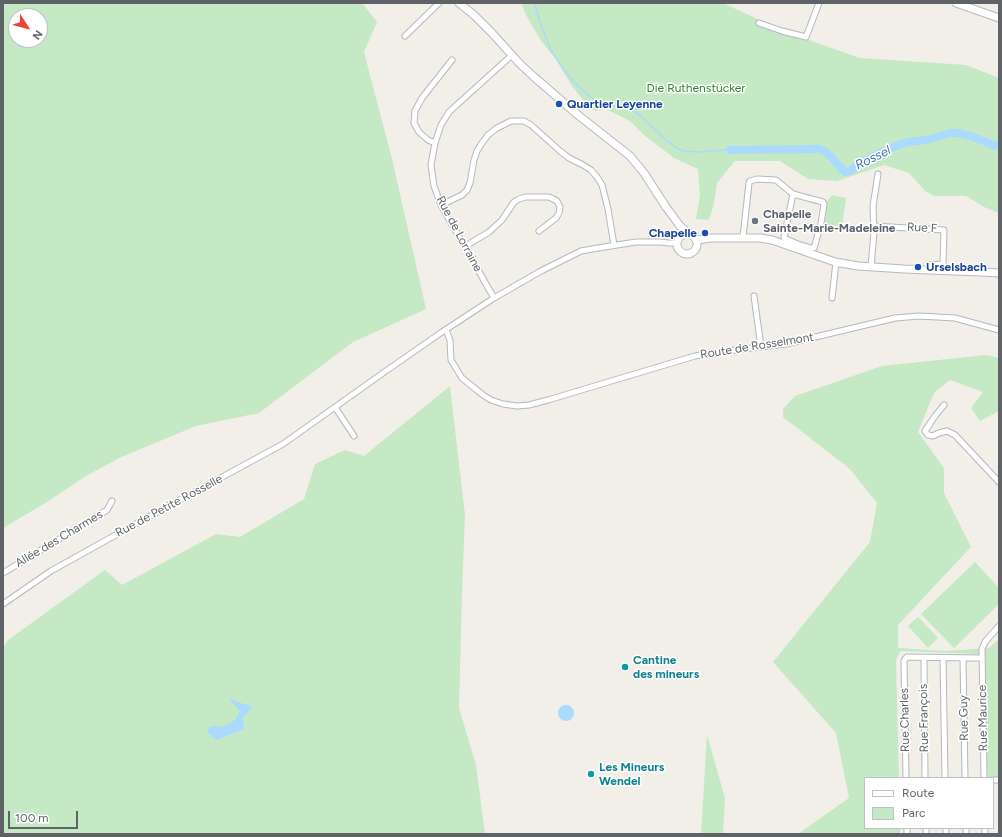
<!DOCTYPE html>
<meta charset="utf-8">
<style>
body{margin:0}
#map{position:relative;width:1002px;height:837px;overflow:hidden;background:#f1efe8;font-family:Figtree,sans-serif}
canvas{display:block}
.frame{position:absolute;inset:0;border:4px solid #5f6368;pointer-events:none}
.legend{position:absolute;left:864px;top:777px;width:130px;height:52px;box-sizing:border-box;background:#fff;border:1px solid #bfc1c3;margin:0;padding:5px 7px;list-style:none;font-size:12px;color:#5f6368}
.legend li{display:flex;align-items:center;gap:8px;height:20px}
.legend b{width:20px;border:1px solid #bfc1c3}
.north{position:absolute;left:8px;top:8px;width:40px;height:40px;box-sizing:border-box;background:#fff;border:1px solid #bfc1c3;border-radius:50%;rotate:126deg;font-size:11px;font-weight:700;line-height:16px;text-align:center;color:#5f6368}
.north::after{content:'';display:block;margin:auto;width:14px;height:18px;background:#ea4335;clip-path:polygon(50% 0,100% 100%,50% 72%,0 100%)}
.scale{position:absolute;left:8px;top:811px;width:70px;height:18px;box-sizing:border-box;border:2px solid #5f6368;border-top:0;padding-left:5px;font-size:12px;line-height:14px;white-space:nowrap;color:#5f6368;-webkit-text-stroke:3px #fff;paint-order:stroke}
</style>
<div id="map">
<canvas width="1002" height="837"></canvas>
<div class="frame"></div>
<ul class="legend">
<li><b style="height:5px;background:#fff"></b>Route</li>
<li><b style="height:11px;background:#c5e8c5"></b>Parc</li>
</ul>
<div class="north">N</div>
<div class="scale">100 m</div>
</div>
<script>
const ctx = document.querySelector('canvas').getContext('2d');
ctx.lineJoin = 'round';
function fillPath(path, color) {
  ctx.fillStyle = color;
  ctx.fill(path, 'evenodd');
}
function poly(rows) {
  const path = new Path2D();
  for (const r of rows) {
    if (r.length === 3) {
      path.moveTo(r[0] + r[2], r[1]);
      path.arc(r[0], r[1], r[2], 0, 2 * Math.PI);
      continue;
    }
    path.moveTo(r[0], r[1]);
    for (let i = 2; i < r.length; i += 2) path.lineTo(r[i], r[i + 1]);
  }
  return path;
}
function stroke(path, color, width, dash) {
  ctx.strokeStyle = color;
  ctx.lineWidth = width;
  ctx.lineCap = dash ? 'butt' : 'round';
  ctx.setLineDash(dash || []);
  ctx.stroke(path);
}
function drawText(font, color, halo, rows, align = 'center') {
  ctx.font = font + ' Figtree,sans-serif';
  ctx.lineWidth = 3;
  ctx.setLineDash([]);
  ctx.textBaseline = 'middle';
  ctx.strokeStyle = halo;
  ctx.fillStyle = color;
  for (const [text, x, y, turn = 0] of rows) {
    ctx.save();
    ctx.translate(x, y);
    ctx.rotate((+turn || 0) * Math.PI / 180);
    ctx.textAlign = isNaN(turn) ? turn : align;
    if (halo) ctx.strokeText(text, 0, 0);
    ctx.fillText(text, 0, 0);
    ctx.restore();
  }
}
const green = poly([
 [3,3,362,3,377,22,364,52,392,159,426,309,353,342,259,413,196,426,119,458,86,476,47,502,3,528],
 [16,16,40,16,40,40,16,40],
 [521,3,723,3,783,31,860,58,966,65,999,78,999,213,986,208,966,196,934,196,925,191,909,173,884,165,837,181,808,179,780,161,735,161,717,183,714,203,709,220,696,219,700,195,698,169,674,158,644,135,630,121,606,109,596,111,586,104,572,86,555,58,541,41,526,15],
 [832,195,846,198,842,227,831,226,827,224,823,218,825,204],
 [986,355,999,358,999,411,980,421,971,408,983,392,950,380,934,393,918,432,944,468,944,493,971,547,898,625,898,648,946,651,989,648,999,639,999,777,987,778,979,684,979,654,900,651,896,660,899,778,865,778,865,828,900,828,900,834,798,834,849,798,836,733,773,662,870,542,877,503,850,469,783,417,783,409,795,396,882,366],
 [450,386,465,515,462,593,459,708,476,765,485,834,4,834,3,648,8,640,105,570,122,585,216,534,240,537,304,499,315,464,345,450,364,456],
 [975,562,999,588,999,604,954,648,921,614],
 [918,617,938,638,928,648,908,626],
 [707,735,725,798,723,834,701,834]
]);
const water = poly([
 [229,699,253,707,243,717,244,729,216,740,207,732,209,727,215,726,221,727,229,724,235,720,240,711],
 [566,713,8]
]);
const stream = poly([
 [534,3,542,28,552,52,567,74,580,88,591,97,598,102,628,108,640,115,664,138,674,146,680,150,685,151,697,152,730,150]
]);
const river = poly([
 [730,150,819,149,824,151,828,154,845,172,849,171,870,158,890,148,908,142,926,140,951,133,958,133,970,136,984,141,994,146,999,145]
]);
const street = poly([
 [759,23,782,31,806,37,819,3],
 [405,36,439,3],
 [435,143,428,140,419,132,414,123,415,111,422,98,452,60],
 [793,194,823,202,824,204,821,223,814,248,811,248,800,245,800,246],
 [441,205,462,195,467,190,470,183,474,160,477,151,482,143,488,135,497,128,511,121,524,121,531,125,560,151,569,158,583,165,591,170,597,177,602,185,608,209,614,245],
 [873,226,944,230,943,264,930,265,930,270],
 [743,237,749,183,750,181,757,179,776,180,793,194,784,238,800,245],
 [464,247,489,232,502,220,514,202,519,199,526,197,549,197,557,201,560,207,559,213,556,218,539,231],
 [871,267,874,232,873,206,878,174],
 [754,296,761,347],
 [494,298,441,205,434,186,431,165,435,143,441,125,449,112,512,55],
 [832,298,836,262],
 [446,330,450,340,451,360,462,378,483,395,491,400,503,404,517,406,529,405,548,400,695,356,710,353,786,344,895,318,919,316,955,318,999,330],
 [944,405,935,416,925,431,928,435,933,436,939,433,947,431,955,435,999,482],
 [335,407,354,436],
 [3,573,107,510,112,501],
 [3,604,51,571,130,527,283,444,383,373,442,332,494,298,541,271,581,251,598,248,636,242,659,242,669,243,676,243],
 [924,658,925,778],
 [943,658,945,778],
 [963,658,965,778],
 [906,778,904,661,905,659,907,657,982,658],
 [984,778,982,649,985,642,999,626],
 [993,780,999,780],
 [907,828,907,834],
 [926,828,926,834],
 [946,828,946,834],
 [966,828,966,834],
 [985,828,985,834]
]);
const secondary = poly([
 [459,3,474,15,492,33,520,64,533,76,578,115,630,156,644,173,666,207,680,226,688,233],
 [956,3,999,18],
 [687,244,10],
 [697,240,710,238,760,238,772,240,835,262,858,266,904,269,981,272,999,273]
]);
const markers = [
 [559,104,4,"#1a4fb4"],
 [755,221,4,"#6b7280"],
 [705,233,4,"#1a4fb4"],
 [918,267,4,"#1a4fb4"],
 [625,667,4,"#0f9aa8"],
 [591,774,4,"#0f9aa8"]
];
const parkNames = [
 ["Die Ruthenstücker",696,88]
];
const transitNames = [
 ["Quartier Leyenne",567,104],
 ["Chapelle",697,233,"right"],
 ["Urselsbach",926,267]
];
const worshipNames = [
 ["Chapelle",763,214],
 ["Sainte-Marie-Madeleine",763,228]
];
const streetNames = [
 ["Rue F",922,228,3],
 ["Rue de Lorraine",459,234,62],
 ["Route de Rosselmont",757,346,-9],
 ["Rue de Petite Rosselle",169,506,-28],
 ["Allée des Charmes",59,539,-31],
 ["Rue François",924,718,-91],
 ["Rue Guy",964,718,-91],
 ["Rue Maurice",983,718,-91],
 ["Rue Charles",905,720,-91]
];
const cultureNames = [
 ["Cantine",633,660],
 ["des mineurs",633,674],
 ["Les Mineurs",599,767],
 ["Wendel",599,781]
];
const waterNames = [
 ["Rossel",873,158,-26]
];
fillPath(green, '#c5e8c5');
fillPath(water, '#aadaff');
stroke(stream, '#aadaff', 1.5);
stroke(river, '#aadaff', 8);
stroke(street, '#b5b8bc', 7);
stroke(secondary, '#b6babf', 9);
stroke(street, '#fff', 5);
stroke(secondary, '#fff', 7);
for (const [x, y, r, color] of markers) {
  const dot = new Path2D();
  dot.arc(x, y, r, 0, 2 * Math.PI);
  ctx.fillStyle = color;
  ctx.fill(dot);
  stroke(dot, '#fff', 1.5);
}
drawText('12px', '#348238', '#fff', parkNames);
drawText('bold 12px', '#164399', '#fff', transitNames, 'left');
drawText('bold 12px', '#5b616d', '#fff', worshipNames, 'left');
drawText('12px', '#5f6368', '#fff', streetNames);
drawText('bold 12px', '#0d838f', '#fff', cultureNames, 'left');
drawText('italic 13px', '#4174aa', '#fff', waterNames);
</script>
